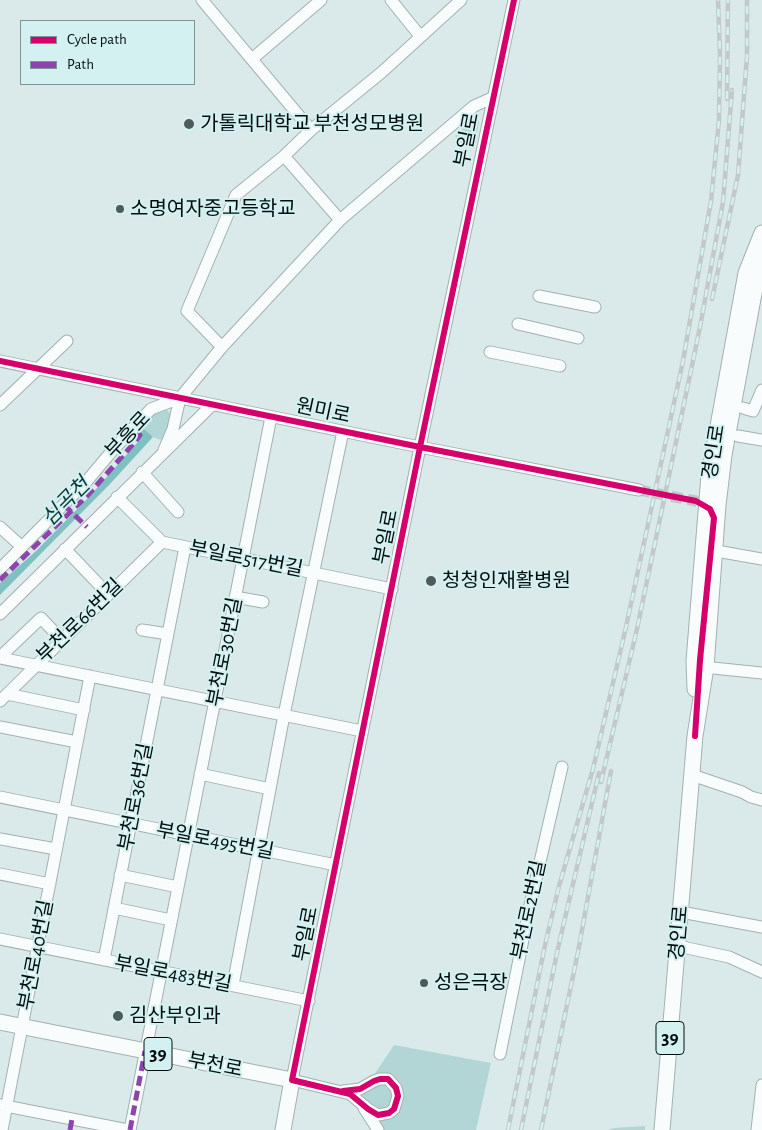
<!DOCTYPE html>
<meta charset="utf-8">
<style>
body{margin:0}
#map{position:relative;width:762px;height:1130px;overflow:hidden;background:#daeaea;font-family:"Alegreya Sans",sans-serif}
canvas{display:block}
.legend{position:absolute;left:20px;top:20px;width:175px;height:65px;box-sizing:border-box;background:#d3f1f1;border:1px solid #809696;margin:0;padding:6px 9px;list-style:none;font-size:15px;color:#040d0d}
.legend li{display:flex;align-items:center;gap:10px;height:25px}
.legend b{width:25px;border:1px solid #809696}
</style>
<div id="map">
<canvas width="762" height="1130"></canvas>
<ul class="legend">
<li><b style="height:6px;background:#d6006c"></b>Cycle path</li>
<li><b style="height:6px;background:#8e44ad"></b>Path</li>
</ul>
</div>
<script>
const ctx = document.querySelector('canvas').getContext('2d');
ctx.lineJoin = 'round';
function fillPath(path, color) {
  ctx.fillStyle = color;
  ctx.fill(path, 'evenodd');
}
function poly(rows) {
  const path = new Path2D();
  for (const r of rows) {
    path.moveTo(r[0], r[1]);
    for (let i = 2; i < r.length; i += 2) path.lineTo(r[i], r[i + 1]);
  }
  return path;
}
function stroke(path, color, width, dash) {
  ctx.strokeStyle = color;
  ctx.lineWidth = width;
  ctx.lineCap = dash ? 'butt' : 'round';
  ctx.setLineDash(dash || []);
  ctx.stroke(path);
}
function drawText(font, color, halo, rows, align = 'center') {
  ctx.font = font + ' "Alegreya Sans","Noto Sans KR",sans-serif';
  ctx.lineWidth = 4;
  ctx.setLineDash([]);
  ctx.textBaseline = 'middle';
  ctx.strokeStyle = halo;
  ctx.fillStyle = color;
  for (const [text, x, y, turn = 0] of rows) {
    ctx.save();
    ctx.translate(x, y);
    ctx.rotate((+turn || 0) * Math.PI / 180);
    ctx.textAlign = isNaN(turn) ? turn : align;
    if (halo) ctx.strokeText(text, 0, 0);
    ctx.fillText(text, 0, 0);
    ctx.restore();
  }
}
const green = poly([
 [474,117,479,121,476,139,473,145,460,142,455,136],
 [163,409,167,410,171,414,170,426,161,440,153,437,143,428,143,425,148,417],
 [394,1045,491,1063,476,1130,370,1130,362,1093],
 [645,1126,645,1130,608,1130,614,1128]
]);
const water = poly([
 [143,428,153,437,110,484,0,595,0,583,36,551,88,498,137,443]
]);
const minorTunnel = poly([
 [639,490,696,501,710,509,711,512]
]);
const minor = poly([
 [202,0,311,130],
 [391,0,420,36],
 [252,59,321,0],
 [284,156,340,220],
 [539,296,595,307],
 [518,324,578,338],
 [222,347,187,311,236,195,284,156,311,130,382,72,461,0],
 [490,352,560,366],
 [0,361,420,447,639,490],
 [0,405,67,341],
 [743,408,753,411,762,390],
 [738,436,762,440],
 [164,450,173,429,180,398,222,347,340,220,474,106,492,98],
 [142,472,178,512],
 [117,497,162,542,392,589],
 [0,527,22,547],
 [65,549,108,594],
 [722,552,762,559],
 [0,569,86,482,112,451,151,409,180,398],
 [235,597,263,602],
 [0,614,212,405],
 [142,630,168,634],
 [0,657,41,618,61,639],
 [0,658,362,731],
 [713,668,762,673],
 [7,694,84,710],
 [0,701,162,542],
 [0,727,77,742],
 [200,774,270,789],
 [692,775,742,792,751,797,762,800],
 [0,797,336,865],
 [0,839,56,849],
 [0,874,50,884],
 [120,875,178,887],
 [114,908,171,920],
 [681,912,762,927],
 [0,939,309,1001],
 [678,946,729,957,762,972],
 [104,960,185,547],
 [233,985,284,715,343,431],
 [500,1054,530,905,562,767],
 [343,1091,360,1089,374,1081,380,1079,388,1079,396,1088,398,1096,394,1109,389,1113,378,1115,368,1109,350,1094,292,1080,420,447,514,0],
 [0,1105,128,1130],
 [364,1108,378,1130],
 [2,1130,90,676],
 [130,1130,271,417],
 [757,1130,762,1085]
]);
const major = poly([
 [695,689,694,661,709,475,746,273,762,233],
 [0,1022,292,1080,283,1130],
 [662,1130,695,736,706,667,718,505,724,455,762,250]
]);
const rail = poly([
 [727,99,728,0],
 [712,299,738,175,747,56,747,0],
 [601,782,637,629,700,327,723,202,732,90],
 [508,1130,545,945,559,886,593,769,626,627,683,361,711,201,719,120,720,55,718,0],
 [521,1130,558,948,599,773],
 [541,1130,578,952,611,771]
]);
const quiet = poly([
 [64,505,87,527],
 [0,580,87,496,134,443,140,435,136,430],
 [70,1130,72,1119],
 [130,1130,145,1051]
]);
const cycleway = poly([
 [0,361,420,447,696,501,710,509,714,518,700,660,695,736],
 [343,1091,360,1089,374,1081,380,1079,388,1079,396,1088,398,1096,394,1109,389,1113,378,1115,368,1109,350,1094,292,1080,420,447,514,0]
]);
const markers = [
 [189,124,6,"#4f5a5a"],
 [120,209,5,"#4f5a5a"],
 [431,581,6,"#4f5a5a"],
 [424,983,5,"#4f5a5a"],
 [118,1016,6,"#4f5a5a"]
];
const shields = [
 [670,1038,28],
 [158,1054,28]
];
const shieldNames = [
 ["39",670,1038],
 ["39",158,1054]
];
const poiNames = [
 ["가톨릭대학교 부천성모병원",200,124],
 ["소명여자중고등학교",130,209],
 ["청청인재활병원",442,581],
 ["성은극장",434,983],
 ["김산부인과",129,1016]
];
const streetNames = [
 ["부일로",467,140,-79],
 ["원미로",323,411,12],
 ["부흥로",128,435,-47],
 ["경인로",714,452,-81],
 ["부일로",386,537,-79],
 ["부일로517번길",246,559,11],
 ["부천로66번길",80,621,-44],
 ["부천로30번길",225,652,-79],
 ["부천로36번길",136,797,-79],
 ["부일로495번길",215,841,11],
 ["부천로2번길",529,910,-78],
 ["경인로",679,933,-85],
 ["부일로",306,934,-79],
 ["부천로40번길",36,955,-79],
 ["부일로483번길",173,974,11],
 ["부천로",215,1065,11]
];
const waterNames = [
 ["심곡천",66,502,-45]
];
fillPath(green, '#b2d6d6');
fillPath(water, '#7fc1c1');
stroke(minorTunnel, '#bac9c9', 11, [11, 5.5]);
stroke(minor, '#a4b0b1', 13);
stroke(major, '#a4b0b1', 17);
stroke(minor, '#f9fcfc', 11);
stroke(major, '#f9fcfc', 15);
stroke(rail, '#c3c8c8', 4.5);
stroke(rail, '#d3f1f1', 2.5, [8]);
stroke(quiet, '#8e44ad', 5, [10, 5]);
stroke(cycleway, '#d6006c', 6);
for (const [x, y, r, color] of markers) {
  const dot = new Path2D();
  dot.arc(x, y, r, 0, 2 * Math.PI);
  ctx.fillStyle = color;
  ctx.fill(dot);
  stroke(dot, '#d3f1f1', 2);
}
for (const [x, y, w] of shields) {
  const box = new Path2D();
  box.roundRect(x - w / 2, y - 16.5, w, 33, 4);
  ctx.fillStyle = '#d3f1f1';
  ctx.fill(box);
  stroke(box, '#040d0d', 1);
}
drawText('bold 19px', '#040d0d', null, shieldNames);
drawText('20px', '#040d0d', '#d3f1f1', poiNames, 'left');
drawText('20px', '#040d0d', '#d3f1f1', streetNames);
drawText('italic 21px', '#0c3738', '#d3f1f1', waterNames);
</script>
